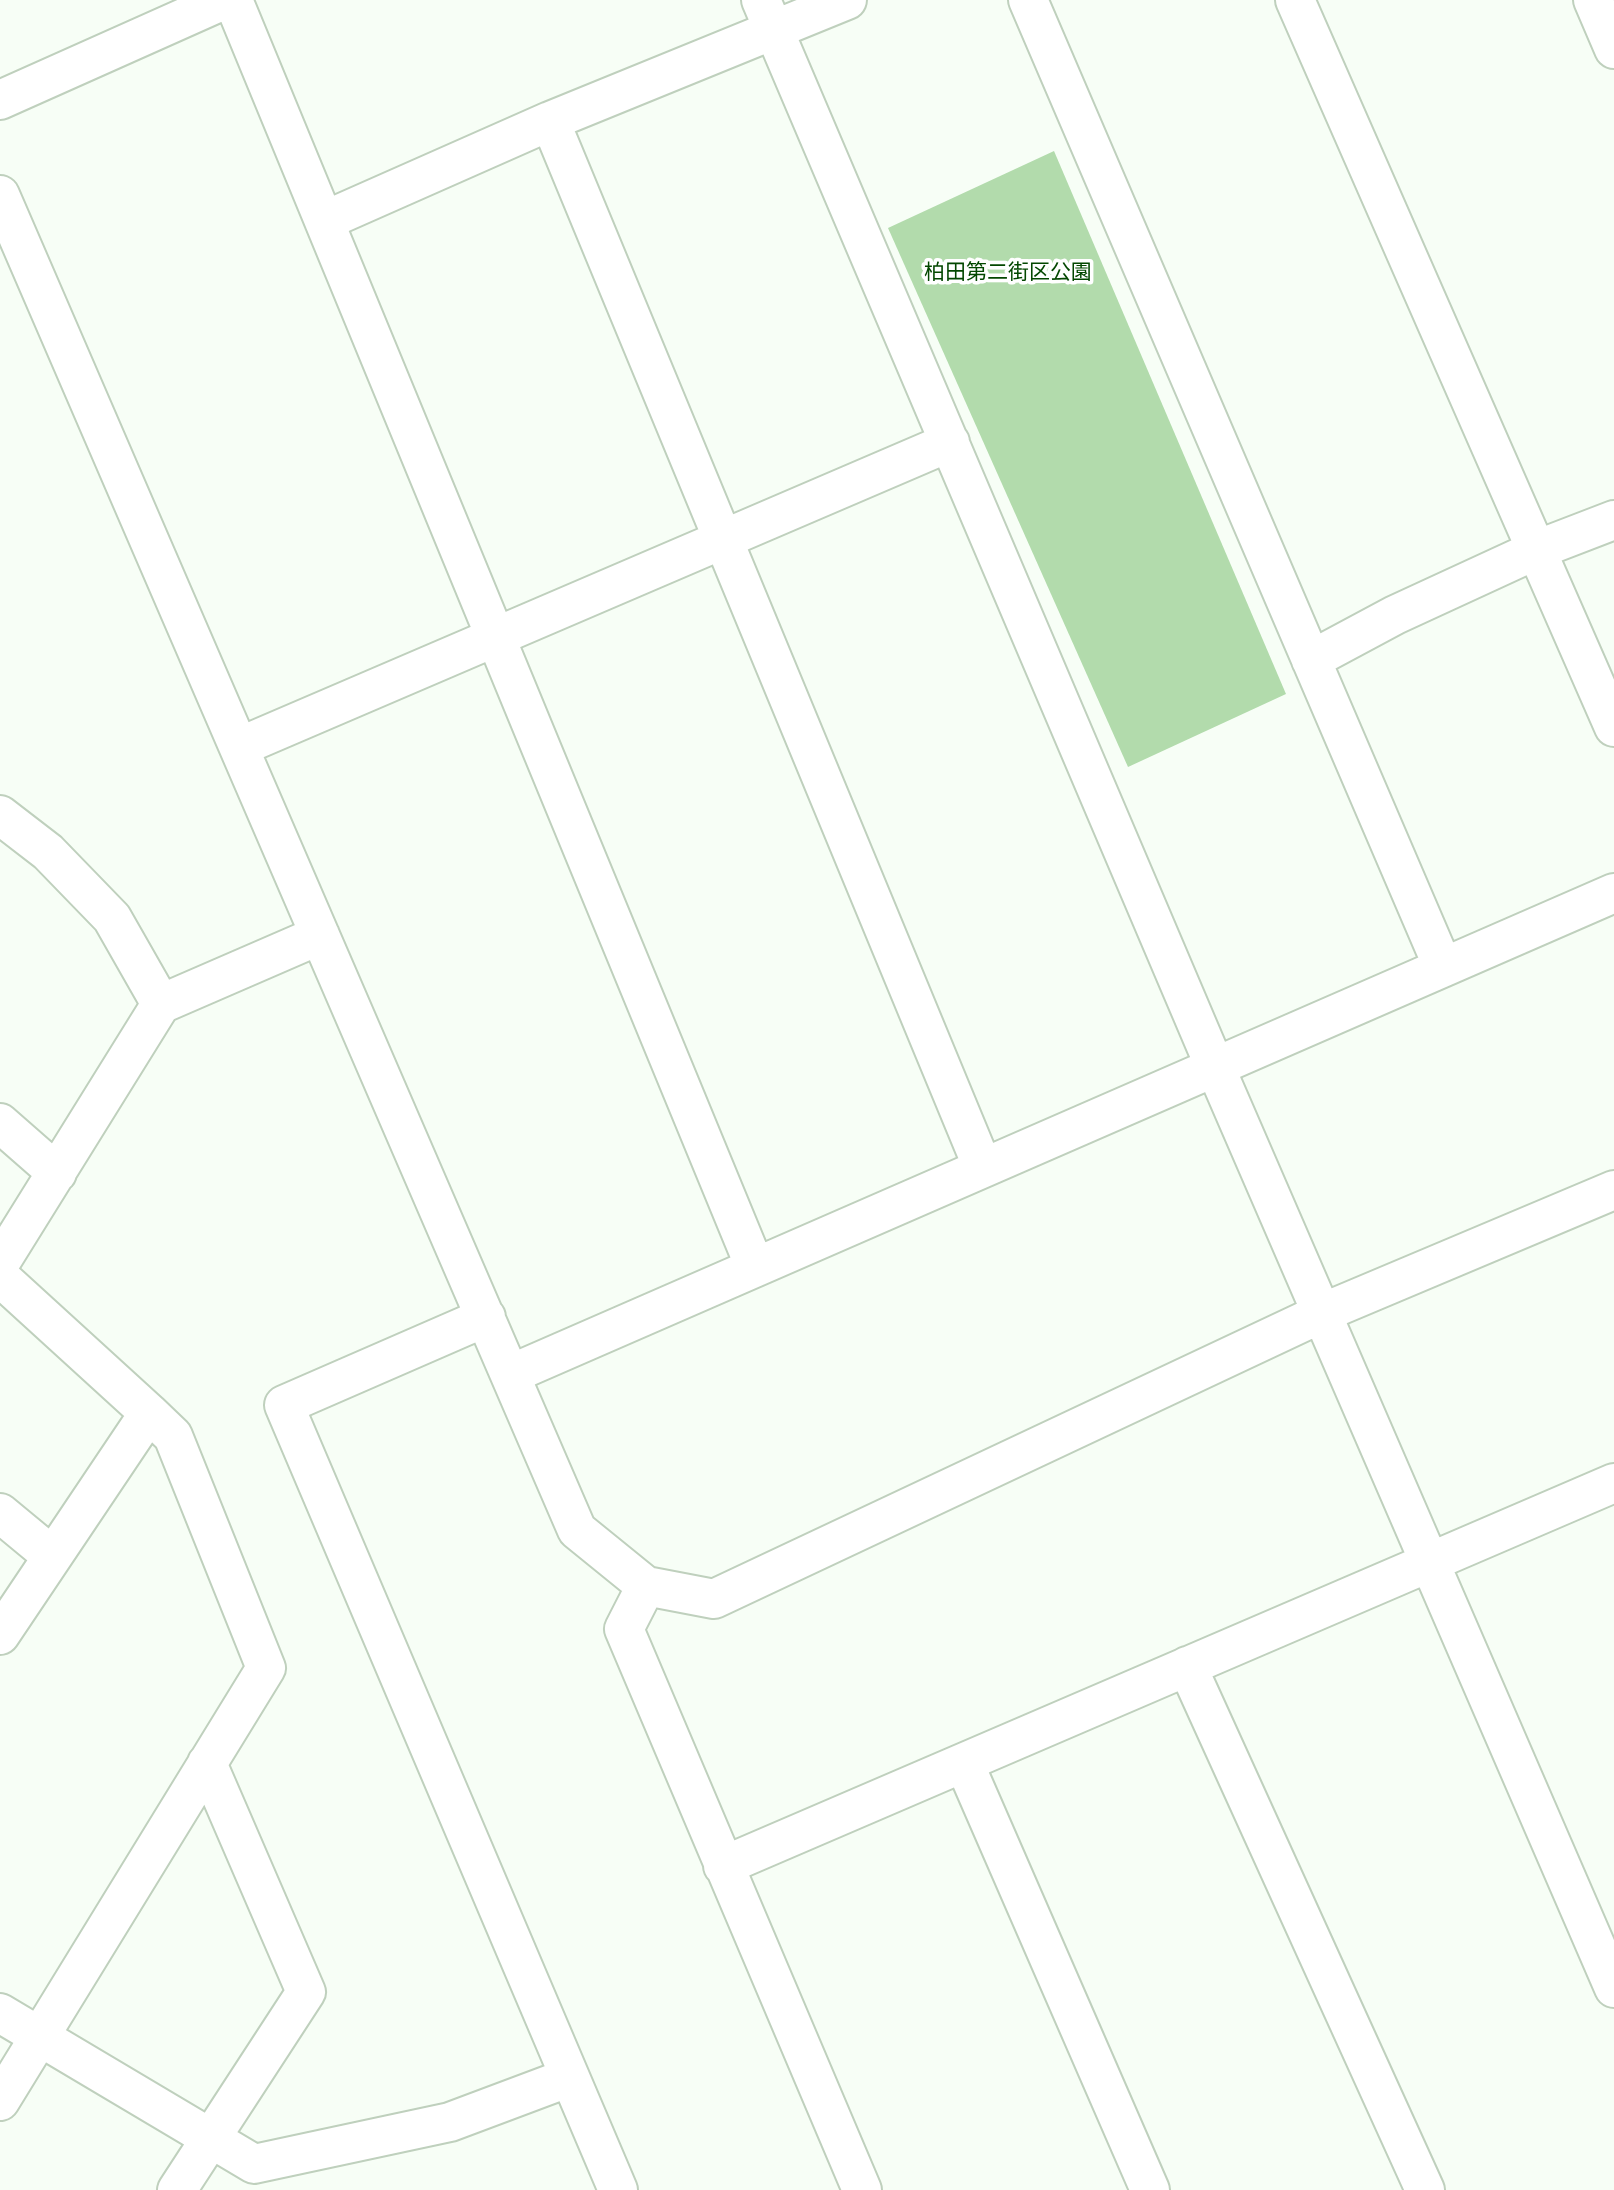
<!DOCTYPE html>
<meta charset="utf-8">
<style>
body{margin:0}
canvas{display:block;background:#f7fef6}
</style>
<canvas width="1614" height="2190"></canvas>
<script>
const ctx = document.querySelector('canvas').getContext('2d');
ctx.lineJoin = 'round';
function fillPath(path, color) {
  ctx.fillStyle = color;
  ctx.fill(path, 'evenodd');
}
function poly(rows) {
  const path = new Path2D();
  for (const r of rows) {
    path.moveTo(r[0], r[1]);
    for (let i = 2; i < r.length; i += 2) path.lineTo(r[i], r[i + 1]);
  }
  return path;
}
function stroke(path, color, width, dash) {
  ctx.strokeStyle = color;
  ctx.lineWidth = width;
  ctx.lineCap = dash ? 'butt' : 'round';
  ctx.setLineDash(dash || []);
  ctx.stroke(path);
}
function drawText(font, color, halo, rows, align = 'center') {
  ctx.font = font + ' Arial,"Noto Sans JP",sans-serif';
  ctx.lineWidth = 7;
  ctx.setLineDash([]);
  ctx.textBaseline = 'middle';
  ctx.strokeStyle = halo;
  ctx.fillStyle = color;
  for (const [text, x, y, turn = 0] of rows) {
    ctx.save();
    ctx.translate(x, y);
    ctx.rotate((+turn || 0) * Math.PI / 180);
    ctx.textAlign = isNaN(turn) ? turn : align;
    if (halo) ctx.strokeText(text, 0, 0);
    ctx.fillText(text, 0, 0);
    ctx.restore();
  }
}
const green = poly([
 [1054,151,1286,694,1128,767,888,228]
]);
const minor = poly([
 [233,0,755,1267],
 [761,0,1215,1067,1614,1988],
 [1028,0,1443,967],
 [1295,0,1614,727],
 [1593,0,1614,49],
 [0,100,224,0],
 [550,121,983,1168],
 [0,195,577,1530,646,1586,714,1599,1322,1313,1614,1190],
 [324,221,550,121,847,0],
 [1311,660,1395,615,1536,550,1614,520],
 [239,747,950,442],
 [0,815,48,852,112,918,161,1004],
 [0,1123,57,1173],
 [0,1263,161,1004,320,935],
 [0,1277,149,1413,0,1635],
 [486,1317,284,1405,618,2190],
 [511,1374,1614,893],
 [0,1513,52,1556],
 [646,1586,624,1629,862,2190],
 [1187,1666,1425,2190],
 [964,1763,1150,2190],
 [723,1866,1614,1483],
 [0,2013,254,2164,450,2122,570,2077],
 [0,2101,266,1668,173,1436,149,1413],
 [177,2190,306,1992,207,1763]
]);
const parkNames = [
 ["柏田第二街区公園",1008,273]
];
fillPath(green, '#b2dbac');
stroke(minor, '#bfd0bd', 42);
stroke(minor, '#fff', 38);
drawText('21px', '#034700', '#fff', parkNames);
</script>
